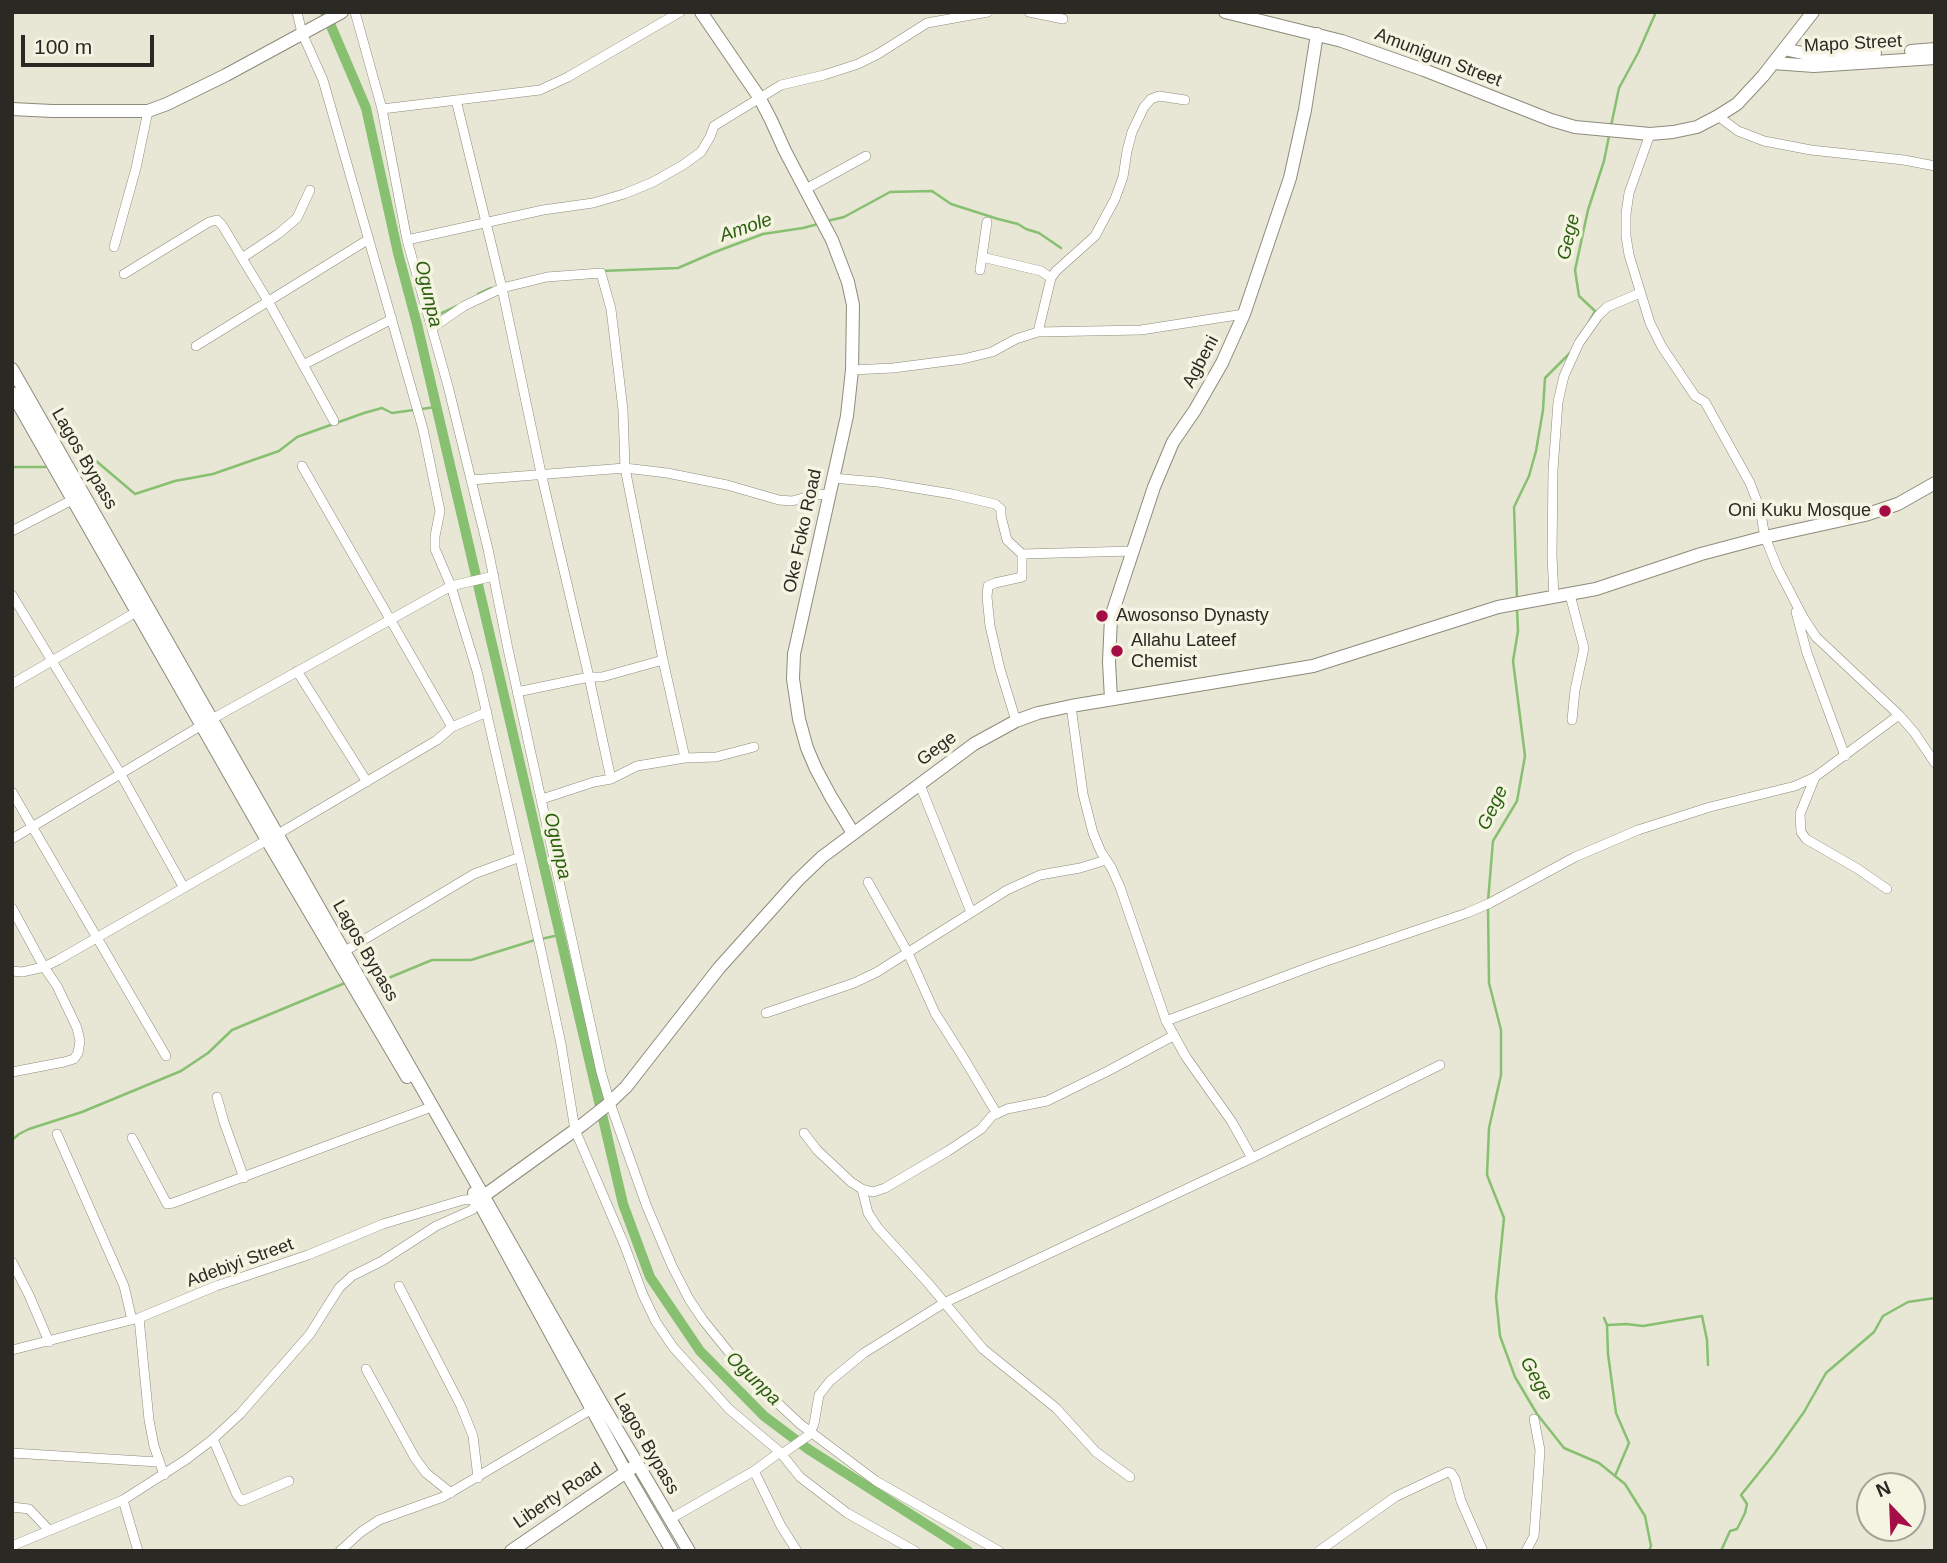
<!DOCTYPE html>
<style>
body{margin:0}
#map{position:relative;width:1947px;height:1563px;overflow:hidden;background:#e8e6d4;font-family:Helvetica,sans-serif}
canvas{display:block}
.frame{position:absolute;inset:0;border:14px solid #2a2923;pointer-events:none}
.north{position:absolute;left:1856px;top:1472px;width:70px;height:70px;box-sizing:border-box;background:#f5f3e1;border:2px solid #a4a295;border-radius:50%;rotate:337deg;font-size:19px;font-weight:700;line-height:28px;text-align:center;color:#2a2923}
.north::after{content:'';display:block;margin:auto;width:24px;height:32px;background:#a50d46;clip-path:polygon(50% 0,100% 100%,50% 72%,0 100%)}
.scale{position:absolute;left:21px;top:35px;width:133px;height:32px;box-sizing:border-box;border:4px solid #2a2923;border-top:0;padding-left:9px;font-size:21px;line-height:24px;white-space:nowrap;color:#2a2923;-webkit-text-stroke:5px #f5f3e1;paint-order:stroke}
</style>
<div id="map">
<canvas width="1947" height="1563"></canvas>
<div class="frame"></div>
<div class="north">N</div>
<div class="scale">100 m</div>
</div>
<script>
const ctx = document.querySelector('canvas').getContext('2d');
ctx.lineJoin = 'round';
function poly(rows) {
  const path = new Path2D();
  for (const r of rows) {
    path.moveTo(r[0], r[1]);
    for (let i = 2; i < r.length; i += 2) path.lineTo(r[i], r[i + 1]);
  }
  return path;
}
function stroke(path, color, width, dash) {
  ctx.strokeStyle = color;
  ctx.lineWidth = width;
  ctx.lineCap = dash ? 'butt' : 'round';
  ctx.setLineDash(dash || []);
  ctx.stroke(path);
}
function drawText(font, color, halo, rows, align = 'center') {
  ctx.font = font + ' Helvetica,sans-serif';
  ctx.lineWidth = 7;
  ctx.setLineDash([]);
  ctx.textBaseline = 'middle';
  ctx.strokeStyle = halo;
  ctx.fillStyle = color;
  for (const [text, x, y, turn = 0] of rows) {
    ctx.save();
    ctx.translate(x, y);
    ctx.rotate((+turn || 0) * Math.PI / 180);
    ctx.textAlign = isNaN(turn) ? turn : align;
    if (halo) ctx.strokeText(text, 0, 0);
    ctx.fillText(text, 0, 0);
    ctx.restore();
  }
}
const stream = poly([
 [1611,126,1619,88,1638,53,1656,12],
 [827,221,844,217,890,192,932,191,951,204,998,219,1018,224,1026,229,1039,233,1061,248],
 [601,271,678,268,715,252,763,234,803,228,818,224],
 [478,294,491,288],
 [431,318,457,306],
 [1589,322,1595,311,1579,296,1575,270,1588,210,1604,161,1609,136],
 [85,460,95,460,135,494,175,481,213,474,279,451,297,437,364,413,382,408,392,413,436,407],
 [12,467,45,467],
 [1517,599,1514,507,1529,476,1536,451,1543,410,1545,378,1571,352],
 [1488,901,1493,841,1517,801,1525,756,1513,661,1518,631,1517,609],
 [1488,908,1489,983,1501,1030,1501,1075,1489,1128,1487,1175,1504,1218,1496,1297,1500,1336,1515,1377,1537,1414,1564,1448,1599,1463,1625,1484,1645,1516,1651,1546,1649,1551],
 [541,939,559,935],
 [364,976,369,974,386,979,432,960,471,960,535,940],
 [12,1140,19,1134,29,1129,82,1112,181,1071,208,1053,232,1030,345,983],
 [1604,1318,1607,1325,1608,1354,1616,1413,1629,1443,1615,1476],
 [1608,1325,1626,1324,1643,1326,1702,1316,1707,1340,1708,1365],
 [1721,1551,1730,1531,1737,1529,1745,1513,1747,1504,1741,1495,1774,1454,1804,1412,1826,1373,1874,1332,1883,1316,1908,1302,1935,1298]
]);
const canal = poly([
 [325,12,366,108,398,253,417,324,623,1204,650,1277,700,1351,764,1416,808,1449,968,1551]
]);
const street = poly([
 [297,12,302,33,323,80,423,429,440,511,435,536,435,549,451,586,477,671,542,955,561,1044,575,1130,624,1244,643,1295,656,1322,673,1347,729,1409,780,1452,800,1477,847,1513,915,1551],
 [355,12,382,109,407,240,448,386,488,549,508,649,601,1072,610,1103,647,1207,672,1266,689,1299,703,1320,732,1356,766,1392,800,1424,876,1481,999,1551],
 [1029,12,1063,19],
 [456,100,502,288,541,473,589,677,611,779],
 [382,109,540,90,568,77,680,12],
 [1718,116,1738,131,1764,141,1811,150,1904,160,1935,166],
 [1650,134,1629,193,1626,214,1626,236,1629,255,1650,323,1662,347,1695,396,1705,402,1750,483,1760,509,1765,537,1777,567,1803,617,1816,637,1899,715,1914,732,1935,763],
 [806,189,866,156],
 [407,240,543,210,593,203,624,194,653,182,683,165,701,152,710,137,714,126,781,85,824,75,858,64,878,54,927,23,988,12],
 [114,247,136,168,148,111],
 [982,257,1041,271,1051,278],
 [242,258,278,234,297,218,310,190],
 [980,270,987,222],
 [124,274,209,222,217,220,222,225,268,301,334,421],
 [432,328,464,306,502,288,547,277,601,273,611,309,623,410,625,468,663,660,685,758],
 [1038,332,1051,278,1056,271,1095,236,1115,199,1123,177,1127,151,1132,132,1144,107,1151,99,1159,96,1185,100],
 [196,346,369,239],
 [303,365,392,319],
 [852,370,893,368,963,359,992,352,1016,339,1038,332,1141,330,1244,314],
 [832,478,878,482,952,494,995,504,1001,509,1001,516,1007,540,1022,554,1022,577,995,583,988,586,987,597,990,626,1000,669,1016,721],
 [471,480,625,468,667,473,727,485,779,500,792,501,814,495,828,494],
 [12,531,74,499],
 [1022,554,1134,551],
 [12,595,120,773,184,888],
 [1570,595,1584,648,1575,690,1572,720],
 [1554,598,1552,555,1553,470,1558,402,1564,376,1579,343,1598,316,1607,307,1640,293],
 [1796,612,1807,653,1845,756],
 [297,671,367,782],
 [12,684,138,611],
 [517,692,589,677,602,677,663,660],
 [1071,706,1083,794,1093,833,1101,852,1111,867,1120,887,1166,1021,1186,1057,1232,1122,1252,1158],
 [212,719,451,586,494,576],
 [452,727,487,712],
 [1815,777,1800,814,1801,832,1806,839,1858,869,1887,889],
 [920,785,971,912],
 [12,792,166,1056],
 [542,799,594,782,611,779,637,766,685,758,716,757,754,747],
 [278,834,437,740,452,727,302,466],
 [12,839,202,725],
 [868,882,908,953,935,1013,963,1057,997,1114],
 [12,908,44,967,57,986,77,1028,80,1041,78,1053,74,1059,64,1062,12,1072],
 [345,951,474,874,520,857],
 [12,971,22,972,44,967,58,960,267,840],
 [766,1013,854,983,877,972,1007,890,1040,875,1080,868,1106,860],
 [1166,1021,1315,965,1467,913,1490,903,1575,857,1638,830,1710,807,1795,786,1815,777,1899,715],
 [217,1097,224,1122,244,1178],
 [804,1133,817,1150,851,1182,862,1189,873,1192,885,1188,948,1151,981,1129,992,1116,1007,1109,1047,1101,1108,1071,1173,1036],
 [57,1134,124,1286,132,1320],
 [132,1138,167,1204,173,1203,426,1109],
 [862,1189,868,1213,878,1228,928,1283,983,1349,1056,1408,1096,1452,1130,1477],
 [12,1262,29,1295,49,1342],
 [399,1286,461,1406,473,1436,478,1478],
 [139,1318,149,1420,154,1446,164,1475],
 [12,1350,139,1318,216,1286,308,1255,383,1224,463,1200,477,1199],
 [366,1369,415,1458,426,1473,451,1493],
 [213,1439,237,1495,242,1501,289,1481],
 [12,1453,158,1462],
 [754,1471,781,1526,797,1551],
 [123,1500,138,1551],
 [12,1507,29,1509,49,1530],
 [670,1519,754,1471,780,1452,782,1454,809,1435,814,1424,819,1395,830,1381,864,1353,944,1303,1252,1158,1440,1065],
 [12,1546,123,1500,187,1459,213,1439,240,1414,310,1334,339,1288,352,1276,382,1261,436,1226,472,1210,475,1206,474,1199],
 [340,1551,361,1532,379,1520,443,1497,592,1409],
 [1319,1551,1395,1497,1448,1472,1451,1473,1455,1479,1461,1501,1483,1551],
 [1526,1551,1534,1536,1538,1480,1540,1450,1534,1419]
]);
const secondary = poly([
 [701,12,759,97,771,120,785,151,832,240,848,282,853,305,852,370,847,416,794,654,793,679,799,719,807,748,816,769,831,797,853,833],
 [1225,12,1342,41,1424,70,1551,120,1575,127,1650,134,1673,132,1697,127,1718,116,1737,104,1763,76,1813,12],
 [1784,49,1807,54,1831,55,1875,53],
 [1911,51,1935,49],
 [1773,63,1814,66,1935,58],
 [12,109,52,111,148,111,167,104,226,75,342,12],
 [12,369,602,1404,689,1551],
 [12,393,267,840,407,1077],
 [1111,699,1109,662,1111,617,1154,487,1173,442,1195,410,1222,363,1244,314,1290,178,1305,110,1317,34],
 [474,1193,626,1472,672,1551],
 [477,1199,485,1195,582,1125,606,1106,626,1087,719,968,797,881,822,857,974,744,1016,721,1038,713,1071,706,1313,666,1498,607,1596,589,1701,554,1765,537,1865,515,1898,504,1935,483],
 [511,1551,632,1468]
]);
const markers = [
 [1885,511,7,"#a50d46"],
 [1102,616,7,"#a50d46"],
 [1117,651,7,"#a50d46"]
];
const streetNames = [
 ["Mapo Street",1853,44,-3],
 ["Amunigun Street",1438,58,21],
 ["Agbeni",1201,362,-62],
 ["Lagos Bypass",84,459,60],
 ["Oke Foko Road",803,531,-78],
 ["Gege",937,749,-37],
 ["Lagos Bypass",365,951,60],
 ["Adebiyi Street",240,1263,-20],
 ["Lagos Bypass",646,1444,60],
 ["Liberty Road",558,1496,-34]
];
const poiNames = [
 ["Oni Kuku Mosque",1871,511,"right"],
 ["Awosonso Dynasty",1116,616],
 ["Allahu Lateef",1131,641],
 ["Chemist",1131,662]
];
const waterNames = [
 ["Amole",746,228,-19],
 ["Gege",1569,237,-77],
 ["Ogunpa",428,294,77],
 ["Gege",1493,808,-65],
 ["Ogunpa",557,846,77],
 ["Ogunpa",753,1379,44],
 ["Gege",1536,1379,61]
];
stroke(stream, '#87c071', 2.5);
stroke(canal, '#87c071', 10);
stroke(street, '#8d8b7b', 10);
stroke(secondary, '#8d8b7b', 14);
stroke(street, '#fff', 9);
stroke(secondary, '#fff', 12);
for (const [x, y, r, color] of markers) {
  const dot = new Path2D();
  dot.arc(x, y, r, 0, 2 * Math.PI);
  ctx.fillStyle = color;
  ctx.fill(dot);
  stroke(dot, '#f5f3e1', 2.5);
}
drawText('18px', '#2a2923', '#f5f3e1', streetNames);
drawText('18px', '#2a2923', '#f5f3e1', poiNames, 'left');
drawText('italic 19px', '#2a5f0e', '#f5f3e1', waterNames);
</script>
